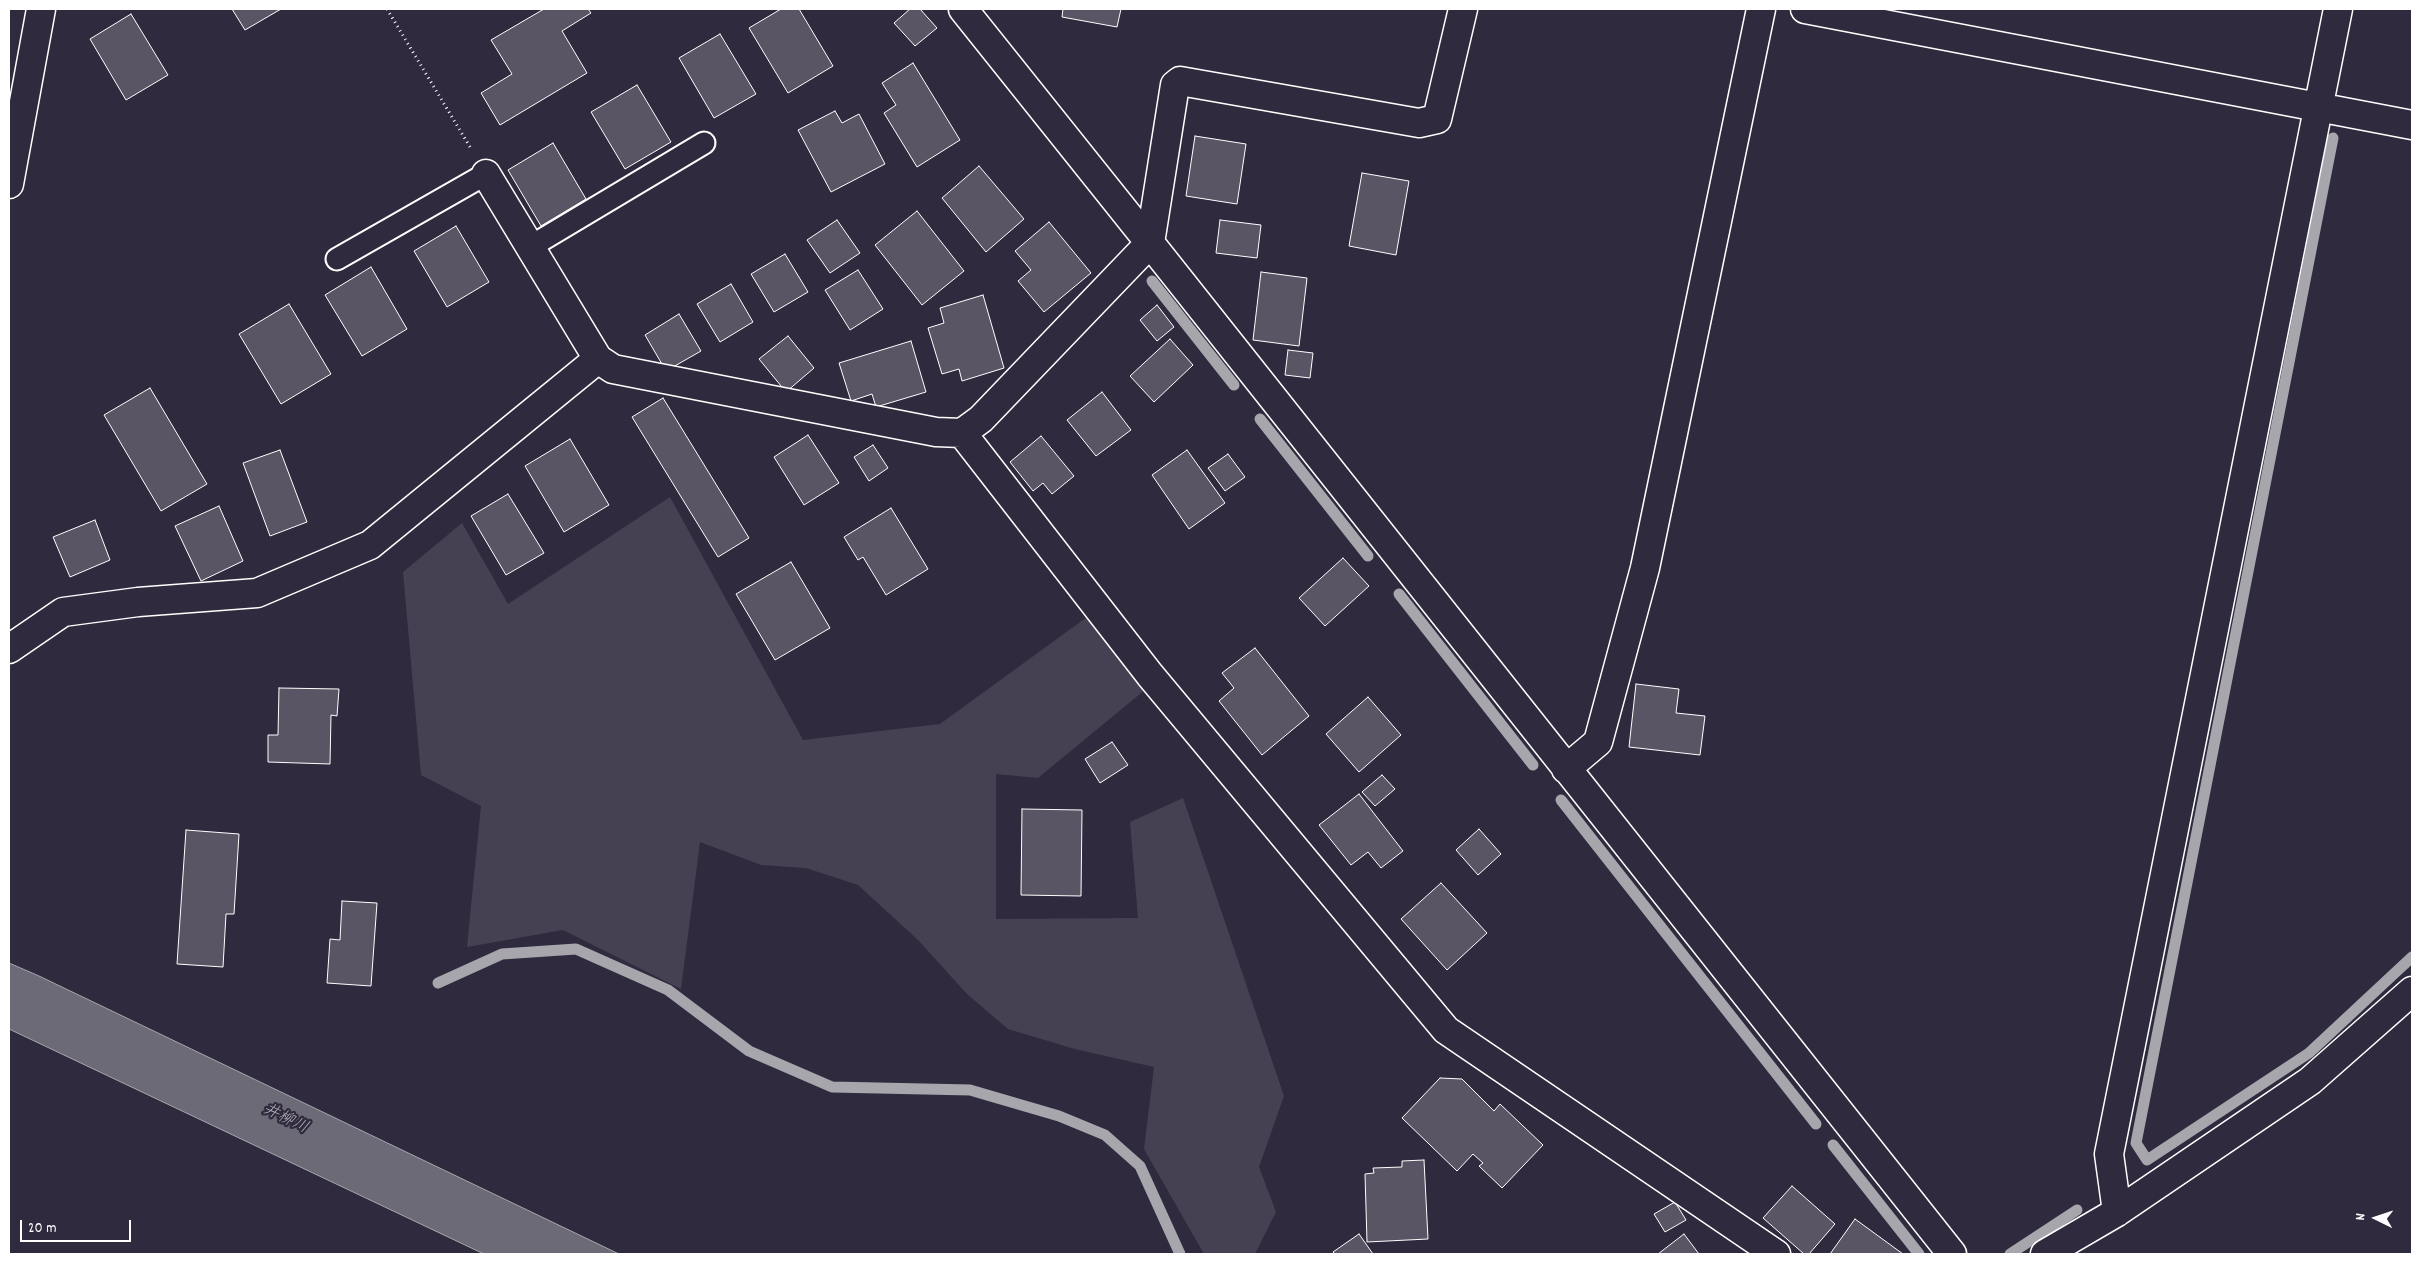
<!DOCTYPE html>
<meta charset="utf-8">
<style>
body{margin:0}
#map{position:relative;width:2421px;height:1263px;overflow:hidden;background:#2f2a3d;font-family:Dekko,sans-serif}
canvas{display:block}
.frame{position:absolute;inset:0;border:10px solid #fff;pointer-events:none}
.north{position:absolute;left:2351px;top:1193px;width:50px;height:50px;-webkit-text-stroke:4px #2f2a3d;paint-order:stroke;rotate:274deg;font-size:14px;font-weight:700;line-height:20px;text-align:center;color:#fff}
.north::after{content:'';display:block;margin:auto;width:18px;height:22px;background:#fff;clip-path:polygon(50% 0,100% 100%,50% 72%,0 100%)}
.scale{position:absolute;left:20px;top:1220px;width:111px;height:22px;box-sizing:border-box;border:2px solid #fff;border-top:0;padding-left:6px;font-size:15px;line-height:18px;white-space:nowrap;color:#fff;-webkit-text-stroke:4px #2f2a3d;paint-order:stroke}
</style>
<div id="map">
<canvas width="2421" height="1263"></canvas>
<div class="frame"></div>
<div class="north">N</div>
<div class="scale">20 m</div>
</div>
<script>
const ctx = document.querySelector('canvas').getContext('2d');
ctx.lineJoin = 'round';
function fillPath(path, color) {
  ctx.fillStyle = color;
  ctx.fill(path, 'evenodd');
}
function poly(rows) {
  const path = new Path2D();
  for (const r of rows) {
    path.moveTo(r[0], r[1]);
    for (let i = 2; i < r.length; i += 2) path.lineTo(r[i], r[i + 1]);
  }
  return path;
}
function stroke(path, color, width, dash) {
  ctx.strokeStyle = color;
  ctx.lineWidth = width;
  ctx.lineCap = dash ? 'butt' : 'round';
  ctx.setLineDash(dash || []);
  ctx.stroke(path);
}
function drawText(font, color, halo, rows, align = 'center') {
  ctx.font = font + ' Dekko,"Klee One",sans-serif';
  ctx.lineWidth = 4.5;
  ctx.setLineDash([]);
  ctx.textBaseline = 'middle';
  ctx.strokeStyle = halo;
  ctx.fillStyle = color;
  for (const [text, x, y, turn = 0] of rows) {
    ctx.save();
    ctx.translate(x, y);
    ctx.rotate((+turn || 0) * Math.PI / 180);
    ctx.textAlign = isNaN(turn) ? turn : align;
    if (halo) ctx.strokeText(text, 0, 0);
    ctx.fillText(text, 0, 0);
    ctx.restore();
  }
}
const green = poly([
 [670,497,803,740,940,724,1087,617,1146,689,1038,778,996,774,996,919,1138,918,1130,822,1183,798,1284,1096,1259,1167,1276,1212,1255,1254,1204,1254,1144,1149,1154,1067,1075,1049,1008,1029,967,994,918,940,858,885,806,868,761,865,700,842,681,989,563,930,467,947,481,806,421,775,403,572,462,523,508,604]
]);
const water = poly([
 [9,963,39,976,619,1254,484,1254,9,1029,9,963]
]);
const stream = poly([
 [2333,138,2136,1143,2147,1160,2309,1053,2412,957],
 [1152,281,1234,385],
 [1260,419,1368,556],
 [1399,594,1533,765],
 [1561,800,1816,1124],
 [438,983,502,954,576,949,668,990,749,1051,832,1087,970,1090,1059,1116,1105,1135,1140,1166,1180,1254],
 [1833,1145,1919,1254],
 [2010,1254,2077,1210]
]);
const building = poly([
 [232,9,281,9,245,30,232,9],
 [544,9,588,9,591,13,562,31,587,73,500,125,481,93,512,74,491,40,544,9],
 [781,9,799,9,833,66,788,93,749,28,781,9],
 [910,9,920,9,937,28,915,46,894,23,910,9],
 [1063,9,1121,9,1117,27,1062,17,1063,9],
 [131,14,168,75,126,100,90,39,131,14],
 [720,34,756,94,714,118,679,58,720,34],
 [913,63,960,140,917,167,884,113,896,105,882,83,913,63],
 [637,85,671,142,625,169,591,112,637,85],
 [835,111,842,123,859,114,885,164,831,192,798,130,835,111],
 [1195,136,1246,144,1237,204,1186,196,1195,136],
 [553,143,586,199,541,226,508,170,553,143],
 [979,166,1024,219,986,252,942,198,979,166],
 [1362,173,1409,181,1396,255,1349,246,1362,173],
 [917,211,964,271,922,305,875,245,917,211],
 [837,220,860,253,830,273,807,240,837,220],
 [1220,220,1261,225,1257,258,1216,253,1220,220],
 [1049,222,1091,273,1044,312,1018,281,1031,270,1015,251,1049,222],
 [456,226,489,282,447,307,414,251,456,226],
 [785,254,808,292,774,312,751,274,785,254],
 [371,267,407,329,362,356,325,295,371,267],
 [858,270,883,309,850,330,825,290,858,270],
 [1261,272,1307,278,1299,346,1253,340,1261,272],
 [731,284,753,322,720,342,697,304,731,284],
 [983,295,1004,368,962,381,959,369,942,374,928,328,944,323,940,308,983,295],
 [289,304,331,374,281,404,239,334,289,304],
 [1157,305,1174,327,1157,341,1140,320,1157,305],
 [679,314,701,351,666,371,645,335,679,314],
 [788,336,814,368,786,392,759,359,788,336],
 [1170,339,1193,365,1154,402,1130,376,1170,339],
 [911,341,926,392,876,407,872,394,851,401,839,363,911,341],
 [1288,350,1313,353,1310,378,1285,375,1288,350],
 [150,388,207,484,161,511,104,415,150,388],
 [1102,392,1131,430,1096,456,1067,420,1102,392],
 [663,398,749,538,718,557,632,417,663,398],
 [808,435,839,483,804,505,774,457,808,435],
 [1041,436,1074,476,1052,494,1043,483,1033,491,1010,462,1041,436],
 [570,439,609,505,564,532,525,466,570,439],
 [873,445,888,468,869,481,854,457,873,445],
 [280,450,307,522,270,536,243,463,280,450],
 [1187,450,1225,503,1189,529,1152,475,1187,450],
 [1228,454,1245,477,1225,491,1208,468,1228,454],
 [508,494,544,553,506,575,471,516,508,494],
 [219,506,243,561,201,581,175,526,219,506],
 [891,508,928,569,886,595,863,557,858,560,844,537,891,508],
 [95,520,110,560,70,577,53,537,95,520],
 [1343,558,1369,586,1325,626,1299,598,1343,558],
 [791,562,830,628,775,660,736,594,791,562],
 [1255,648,1309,716,1262,755,1219,701,1234,688,1222,673,1255,648],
 [1636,684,1679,689,1676,713,1705,716,1700,755,1629,747,1636,684],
 [279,688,339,689,337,716,331,715,330,764,268,762,268,735,278,735,279,688],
 [1368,697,1401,735,1359,772,1326,734,1368,697],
 [1112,742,1128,765,1100,783,1085,759,1112,742],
 [1382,775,1395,789,1375,806,1362,792,1382,775],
 [1359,794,1403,851,1381,868,1368,852,1351,865,1319,825,1359,794],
 [1022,809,1082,810,1081,896,1021,895,1022,809],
 [1479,829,1501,854,1478,875,1456,850,1479,829],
 [186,830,239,834,234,914,226,914,223,967,177,964,186,830],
 [1441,883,1487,933,1447,970,1401,919,1441,883],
 [342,901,377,903,371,986,327,983,330,939,340,940,342,901],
 [1440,1078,1462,1079,1494,1111,1500,1104,1543,1145,1502,1188,1479,1166,1483,1163,1473,1154,1457,1171,1402,1118,1440,1078],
 [1424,1160,1428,1239,1367,1242,1365,1174,1374,1173,1373,1168,1402,1167,1402,1161,1424,1160],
 [1792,1186,1835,1224,1809,1254,1804,1254,1763,1218,1792,1186],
 [1675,1202,1686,1220,1665,1232,1654,1214,1675,1202],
 [1855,1219,1903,1254,1830,1254,1855,1219],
 [1359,1234,1373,1254,1335,1254,1333,1252,1359,1234],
 [1684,1234,1699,1254,1658,1254,1684,1234]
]);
const path = poly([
 [387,9,470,147]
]);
const lane = poly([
 [530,247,704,143],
 [337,259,486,174]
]);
const street = poly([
 [963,9,1150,243],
 [1805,9,2412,125],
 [486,174,598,359,613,369,936,432,962,433,981,419,1150,243,1952,1254],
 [1150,243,1175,85,1180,81,1419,123,1437,119,1463,9],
 [962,433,1150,675,1446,1030,1776,1254],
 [9,649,63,612,138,602,257,593,370,545,598,359],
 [1566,769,1598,742,1645,568,1761,9],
 [2117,1212,2109,1154,2338,9],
 [2045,1254,2117,1212,2310,1081,2412,991]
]);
const secondary = poly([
 [9,184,41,9]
]);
const waterNames = [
 ["井柳川",285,1120,26]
];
fillPath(green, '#464152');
fillPath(water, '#6d6a77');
stroke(water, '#a7a6ad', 1);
stroke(stream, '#a7a6ad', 11);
fillPath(building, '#595564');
stroke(building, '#fff', 1);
stroke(lane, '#fff', 25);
stroke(street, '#fff', 31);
stroke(secondary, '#fff', 31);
stroke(path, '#fff', 3, [1, 4]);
stroke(lane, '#2f2a3d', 21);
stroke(street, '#2f2a3d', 28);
stroke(secondary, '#2f2a3d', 28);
drawText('italic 16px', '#b6b4bb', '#2f2a3d', waterNames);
</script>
